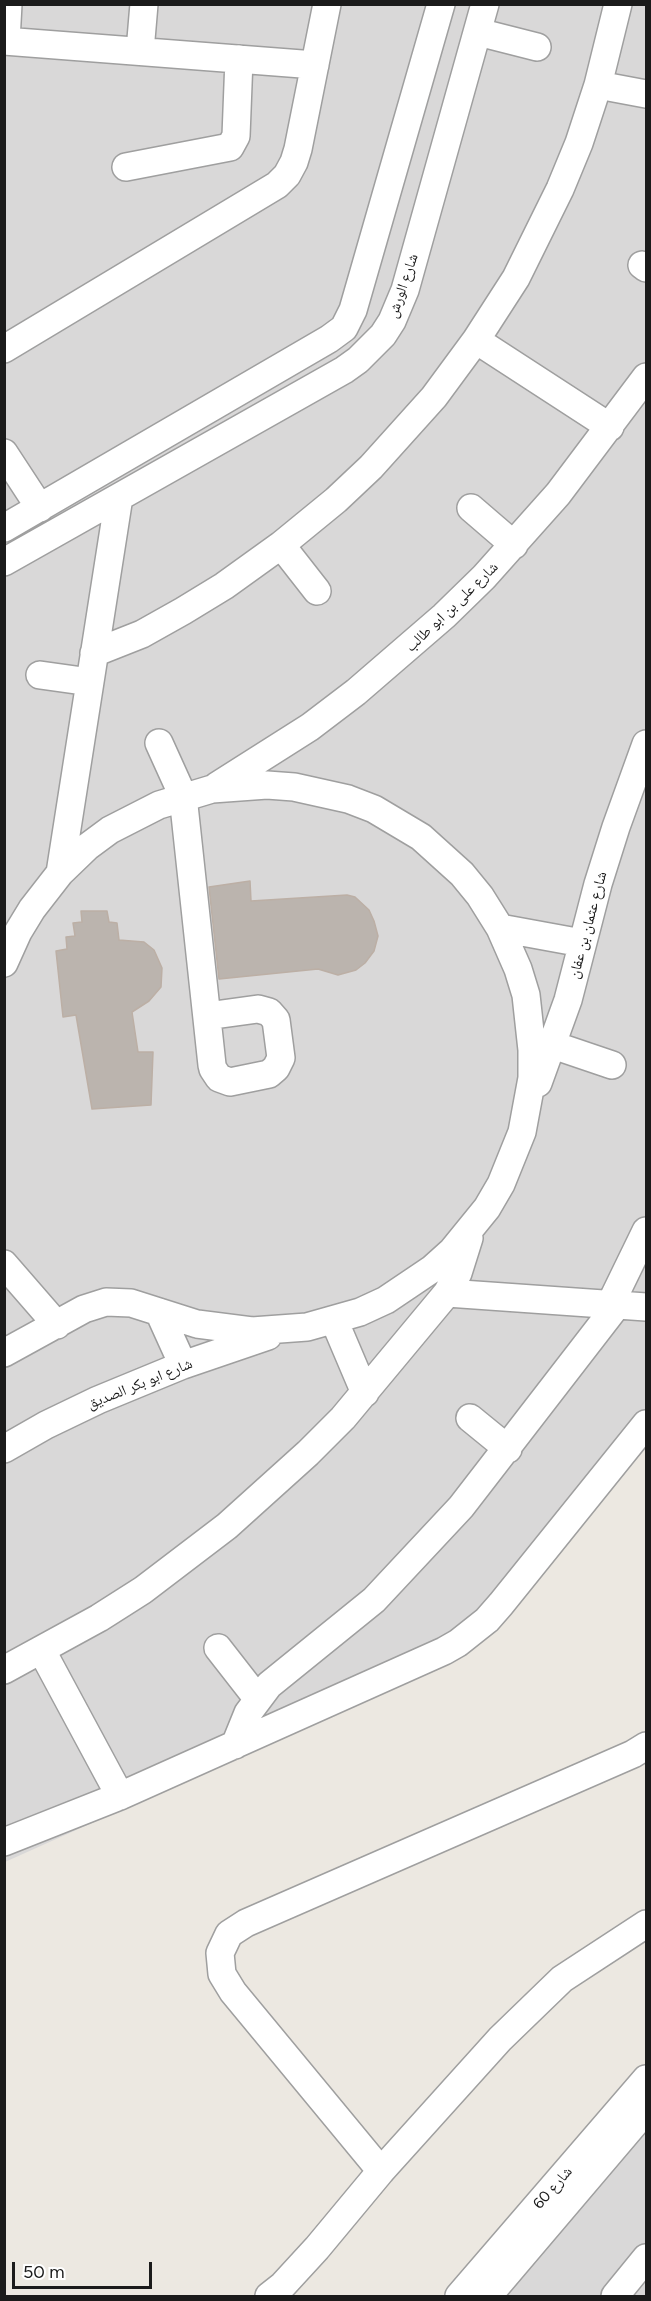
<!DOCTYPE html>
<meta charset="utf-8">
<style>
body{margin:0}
#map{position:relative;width:651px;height:2301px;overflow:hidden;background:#ece8e1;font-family:Figtree,sans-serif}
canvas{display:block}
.frame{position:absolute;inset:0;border:6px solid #1b1b1b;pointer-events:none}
.scale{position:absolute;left:12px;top:2262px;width:140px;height:27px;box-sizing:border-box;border:3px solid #1b1b1b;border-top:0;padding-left:8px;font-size:18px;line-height:21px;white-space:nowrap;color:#1b1b1b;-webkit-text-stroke:4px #fff;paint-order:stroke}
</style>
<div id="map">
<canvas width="651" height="2301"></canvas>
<div class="frame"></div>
<div class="scale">50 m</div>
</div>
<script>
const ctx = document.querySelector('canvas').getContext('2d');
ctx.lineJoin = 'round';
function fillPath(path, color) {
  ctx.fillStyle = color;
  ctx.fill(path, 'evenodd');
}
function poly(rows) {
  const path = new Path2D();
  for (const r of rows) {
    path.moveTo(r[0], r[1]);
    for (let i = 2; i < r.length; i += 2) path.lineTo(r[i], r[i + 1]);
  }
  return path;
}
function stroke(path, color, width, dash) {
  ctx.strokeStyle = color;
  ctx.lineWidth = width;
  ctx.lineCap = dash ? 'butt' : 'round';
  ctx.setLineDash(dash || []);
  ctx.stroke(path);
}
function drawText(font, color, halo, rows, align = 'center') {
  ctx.font = font + ' Figtree,"Noto Naskh Arabic",sans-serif';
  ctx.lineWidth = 5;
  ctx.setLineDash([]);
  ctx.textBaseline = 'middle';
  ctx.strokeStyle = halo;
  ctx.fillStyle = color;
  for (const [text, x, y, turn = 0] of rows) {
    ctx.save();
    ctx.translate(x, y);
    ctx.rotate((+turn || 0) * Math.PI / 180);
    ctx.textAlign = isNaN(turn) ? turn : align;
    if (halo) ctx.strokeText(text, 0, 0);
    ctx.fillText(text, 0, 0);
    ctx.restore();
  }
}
const residential = poly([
 [4,5,646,5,646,1448,560,1550,417,1677,5,1862],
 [646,2094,646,2296,471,2296]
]);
const building = poly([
 [250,881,251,901,347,895,355,897,369,910,374,921,378,936,374,951,365,963,356,970,338,975,318,969,219,979,209,887,250,881],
 [81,911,107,911,109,922,117,923,119,940,144,942,154,950,162,968,161,987,149,1001,132,1012,138,1052,153,1052,151,1105,92,1109,76,1015,63,1017,56,951,67,949,66,937,75,936,73,923,82,922,81,911]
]);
const minor = poly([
 [478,32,537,47],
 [4,41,315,65],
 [6,41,8,4],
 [140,51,144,4],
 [598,85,646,94],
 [126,167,230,147,236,136,239,59],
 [642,265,646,268],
 [476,340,610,427],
 [4,349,277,185,287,175,294,162,298,149,327,4],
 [4,453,40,508],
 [471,508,514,545],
 [4,528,329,339,344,328,353,310,441,4],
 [281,545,317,591],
 [4,562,344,370,358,360,383,335,392,321,405,290,485,4],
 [94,653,142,634,183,611,224,586,281,545,336,500,371,467,434,397,476,340,516,278,560,189,579,143,598,85,618,4],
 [40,675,90,682],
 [159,743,183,796,212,1065,213,1069,219,1078,230,1082,269,1074,276,1068,281,1058,276,1020,269,1012,258,1009,207,1016],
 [217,786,310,727,356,692,444,616,484,577,558,494,646,377],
 [60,873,119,497],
 [500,928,582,943],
 [4,963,18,932,32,909,60,873,87,847,110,830,159,805,212,789,267,785,294,787,348,799,374,809,421,837,462,874,480,896,500,928,518,969,526,995,532,1050,532,1078,522,1132,501,1184,487,1208,452,1251,432,1269,386,1300,360,1312,307,1327,252,1331,197,1324,131,1303,106,1302,84,1309,4,1353],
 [553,1045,612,1065],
 [538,1083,568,1000,598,884,616,827,646,744],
 [4,1264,57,1325],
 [447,1293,646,1307],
 [610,1305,646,1231],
 [159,1312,183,1365],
 [334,1320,365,1393],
 [470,1418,508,1449],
 [4,1449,46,1425,98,1400,183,1365,268,1336],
 [218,1648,257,1698],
 [42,1651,120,1796],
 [4,1670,99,1618,143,1590,227,1526,308,1453,343,1418,447,1293,458,1273,469,1238],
 [235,1745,248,1713,269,1685,374,1600,461,1507,617,1305],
 [4,1842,120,1796,444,1651,458,1643,487,1620,501,1604,646,1424],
 [381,2171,233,1992,222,1974,220,1953,229,1934,246,1923,633,1754,646,1746],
 [269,2296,283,2285,317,2248,381,2171,500,2039,562,1979,646,1924],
 [459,2296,646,2079],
 [488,2296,646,2110],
 [615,2296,646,2258]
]);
const streetNames = [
 ["شارع الورش",403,286,-71],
 ["شارع على بن ابو طالب",452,607,-44],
 ["شارع عثمان بن عفان",588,925,-75],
 ["شارع ابو بكر الصديق",140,1384,-22],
 ["شارع 60",553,2188,-49]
];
fillPath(residential, '#d9d8d8');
fillPath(building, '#bbb4ae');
stroke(building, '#bcafa5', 1.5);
stroke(minor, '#9f9f9f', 30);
stroke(minor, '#fff', 27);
drawText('15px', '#1b1b1b', '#fff', streetNames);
</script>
